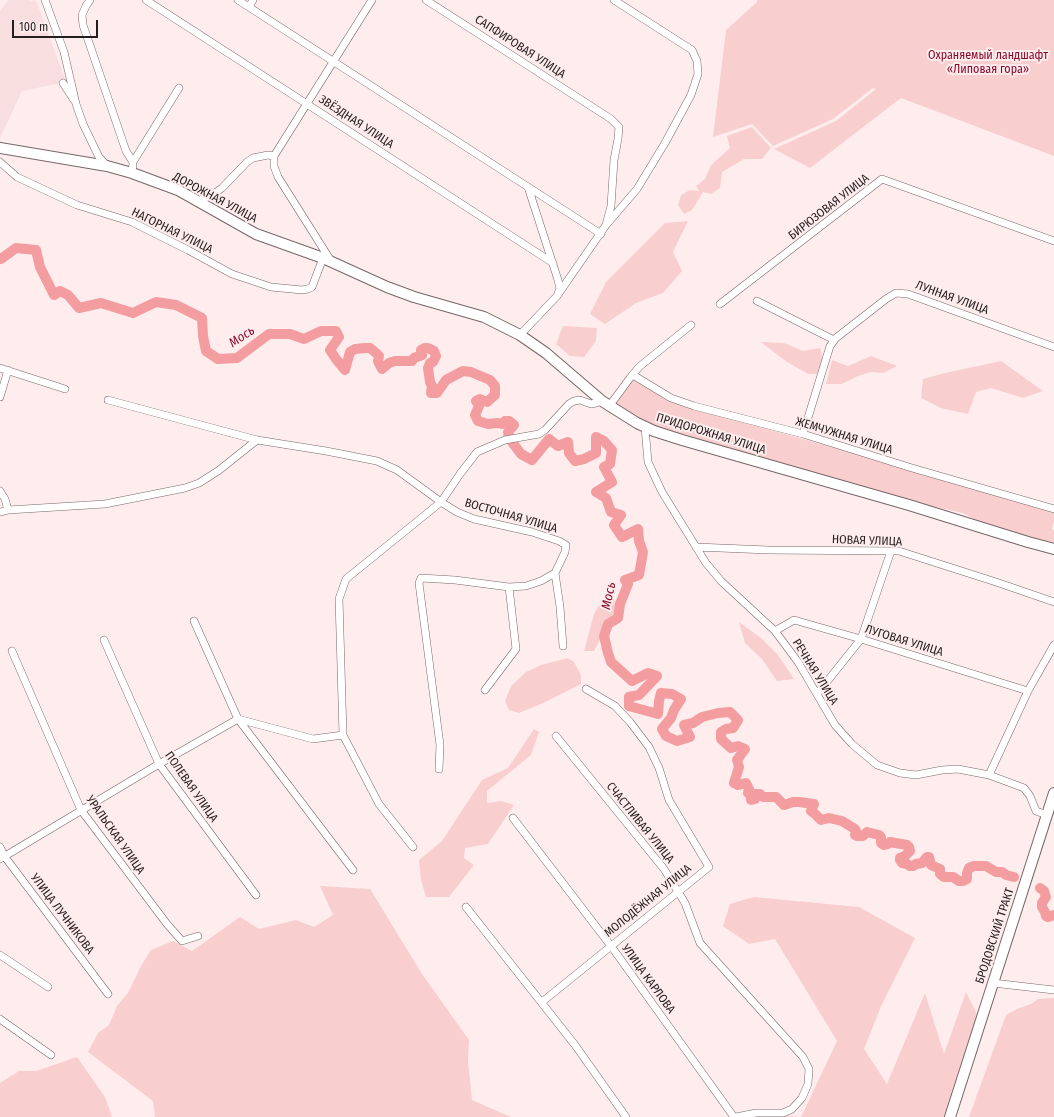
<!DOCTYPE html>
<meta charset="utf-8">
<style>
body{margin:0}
#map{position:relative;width:1054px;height:1117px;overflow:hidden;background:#ffedee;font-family:"Fira Sans Condensed",sans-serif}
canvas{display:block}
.scale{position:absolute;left:12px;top:20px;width:86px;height:18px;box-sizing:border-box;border:2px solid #241e1e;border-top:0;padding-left:5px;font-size:12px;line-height:14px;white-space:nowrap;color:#241e1e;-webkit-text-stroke:3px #ffedee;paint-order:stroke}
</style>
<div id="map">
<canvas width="1054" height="1117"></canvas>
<div class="scale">100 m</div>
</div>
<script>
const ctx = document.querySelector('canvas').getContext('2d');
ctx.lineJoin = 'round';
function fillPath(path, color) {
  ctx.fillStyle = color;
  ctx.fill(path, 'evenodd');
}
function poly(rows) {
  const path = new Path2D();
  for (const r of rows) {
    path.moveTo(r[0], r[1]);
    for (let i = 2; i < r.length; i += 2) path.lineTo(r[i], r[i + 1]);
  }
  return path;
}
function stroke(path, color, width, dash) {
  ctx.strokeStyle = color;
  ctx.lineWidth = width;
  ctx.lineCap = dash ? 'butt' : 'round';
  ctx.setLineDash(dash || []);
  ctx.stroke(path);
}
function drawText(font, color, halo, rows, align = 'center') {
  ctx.font = font + ' "Fira Sans Condensed",sans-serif';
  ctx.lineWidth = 4;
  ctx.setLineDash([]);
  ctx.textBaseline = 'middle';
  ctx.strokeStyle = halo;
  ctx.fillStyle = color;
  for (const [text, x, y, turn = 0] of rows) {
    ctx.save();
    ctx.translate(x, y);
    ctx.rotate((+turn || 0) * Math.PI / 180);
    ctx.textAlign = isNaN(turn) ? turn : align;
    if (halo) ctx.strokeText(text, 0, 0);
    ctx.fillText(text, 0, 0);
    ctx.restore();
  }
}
const built = poly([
 [9,0,29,0,31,1,36,0,66,82,22,91,0,138,0,11]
]);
const green = poly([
 [757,0,1054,0,1054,156,901,98,810,168,774,149,836,121,876,89,873,88,833,119,773,146,752,124,713,137,726,30,757,2],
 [752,127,771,148,762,159,744,159,722,172,720,188,711,194,703,192,692,210,684,214,678,205,681,195,690,190,699,191,696,186,705,179,711,165,730,148,727,136],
 [688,221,673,252,682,271,663,293,636,303,605,324,590,314,606,282,665,223],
 [563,326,597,328,596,341,584,357,570,356,556,344],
 [761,342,784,343,803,351,820,348,823,359,817,374,808,374,787,362],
 [871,356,897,366,883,373,871,372,858,376,842,384,826,384,832,360,848,366],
 [1001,361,1043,391,1023,398,991,388,976,392,968,414,941,408,921,398,923,379,945,373],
 [633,379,670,399,734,420,853,453,1054,513,1054,521,1052,529,1054,530,1054,545,979,522,963,513,935,507,673,433,651,425,632,414,616,403],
 [603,598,614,598,616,609,594,651,584,651,594,614],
 [739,622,761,638,778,655,794,679,777,681,762,659,745,643],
 [568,658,574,662,581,675,581,684,541,704,519,713,509,710,505,701,511,686,526,672,541,665],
 [534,729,539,732,531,755,487,791,487,803,501,801,514,805,488,844,465,848,464,858,474,865,449,897,426,897,421,880,419,860,442,841,482,780,508,768],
 [320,886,370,889,422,974,469,1040,468,1061,472,1100,511,1117,155,1117,153,1101,88,1052,98,1033,109,1025,117,1006,128,993,141,966,151,950,173,941,192,951,240,917,259,929,296,920,314,927,333,915],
 [754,897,859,907,915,938,882,1004,864,1049,887,1084,925,993,944,1054,966,992,978,1016,947,1117,751,1117,755,1113,801,1117,837,1041,775,939,749,944,723,926,730,904],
 [1053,998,1054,998,1054,1117,969,1117,1006,1015,1017,1009,1031,1004,1038,999],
 [77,1057,105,1097,112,1117,0,1117,0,1083,19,1071,36,1071]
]);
const river = poly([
 [0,258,1,259,16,248,36,250,40,267,54,295,60,291,68,295,79,308,101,303,133,313,156,302,176,305,202,318,203,336,206,351,218,359,237,358,269,334,290,334,304,339,321,331,336,331,339,337,330,350,336,359,345,370,350,352,355,349,365,348,370,348,376,353,379,356,378,361,382,369,389,363,395,361,412,361,414,358,422,355,421,350,425,348,428,348,434,351,436,356,433,362,430,363,428,368,430,382,432,386,431,393,437,393,446,380,463,371,471,372,490,380,495,386,495,395,487,402,480,399,476,401,479,406,475,415,478,421,488,424,498,423,502,424,505,421,509,421,514,425,508,432,509,438,521,454,532,460,549,439,558,446,568,442,569,453,575,461,584,459,596,453,596,437,604,441,612,450,610,464,604,467,612,482,596,492,606,498,611,512,621,515,614,525,622,537,638,529,639,541,643,552,639,575,625,580,628,584,620,604,618,618,608,624,604,636,608,653,611,662,632,681,648,673,657,676,639,695,629,697,629,706,658,714,659,701,661,693,672,694,681,699,674,710,671,718,662,729,666,736,677,741,690,737,684,725,693,723,702,717,718,713,730,712,738,720,733,728,726,729,721,732,721,739,731,748,738,746,745,749,737,760,739,767,734,783,738,785,746,783,749,789,748,793,751,796,751,800,755,799,756,794,760,794,763,797,776,797,784,805,793,802,799,802,814,804,811,811,815,814,821,820,829,818,842,821,855,829,856,831,855,835,857,836,863,836,867,832,879,835,881,837,881,843,884,845,888,844,890,842,907,845,909,847,910,851,905,856,900,858,900,860,902,863,907,864,910,866,913,866,916,864,922,863,927,857,929,857,931,865,940,869,940,874,944,877,953,877,959,881,963,881,967,879,967,873,969,868,974,866,986,866,996,872,1002,872,1006,875,1014,877],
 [1040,888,1044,891,1046,897,1042,903,1042,907,1045,912,1046,916,1048,917,1054,915]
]);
const street = poly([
 [45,0,64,52,76,104,83,124,99,157,107,166],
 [90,0,86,6,82,15,83,25,126,151,133,162],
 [146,0,553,263],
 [238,0,601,234],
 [426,0,611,119,619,127,618,139,614,160,611,206,606,225,557,296,520,335],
 [249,7,253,0],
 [63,83,74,100],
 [0,162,17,177,77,205,132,222,188,250,232,274,271,287,302,290,308,289,312,287,323,258],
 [132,173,133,162,179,88],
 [528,187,558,280,560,289,558,293],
 [197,202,215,193,222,188,247,162,253,158,268,155,274,156],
 [607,224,637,189,665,143,691,95,698,74,697,61,692,50,614,0],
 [331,261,278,177,274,166,274,156,372,0],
 [757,301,834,340],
 [720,304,882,179,1054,241],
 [0,368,65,389],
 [633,375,671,398,694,406,803,434,912,468,1054,509],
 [0,397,8,370],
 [108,400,257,440,326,451,377,461,397,470,441,502,457,512,474,519,532,532,559,541,566,545,565,552,555,573,541,581,526,586,509,587,455,580,421,578,419,583,440,745,439,769],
 [610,405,630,378,639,367,691,325],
 [645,427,648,462,662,492,706,563,721,581,775,631,798,662,835,725,852,744,877,765,900,773,916,775,942,770,958,769,989,775,1024,788,1030,796,1036,811,1047,815],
 [803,434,830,346,836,338,886,299,896,293,908,294,1054,347],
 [0,491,5,499,8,510],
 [0,512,8,510,105,504,185,488,199,483,218,471,257,440],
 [696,547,768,550,899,551,996,582,1054,602],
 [555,573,560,607,563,646],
 [194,621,238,719,353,870],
 [775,631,794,620,861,639,1028,691],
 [104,640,159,764,256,895],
 [12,651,81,810,167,924,182,941,198,936],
 [485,690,516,649,509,587],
 [817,694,861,639,891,551],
 [556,736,664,869,685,903,700,943,803,1057,809,1069,808,1084,802,1098,792,1109,783,1113,756,1113,736,1117],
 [989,775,1028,691,1054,645],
 [513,818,611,946,734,1117],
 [0,847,5,857,108,994],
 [413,847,379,804,343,735,339,599,346,579,441,502,460,474,477,452,505,440,539,434,545,430,569,404,574,401,580,400,591,404,596,403,602,401],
 [0,859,159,764,238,719,313,739,343,735],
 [466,907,575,1045,626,1117],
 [0,955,48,987],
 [993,983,1054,990],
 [542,1002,709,867,669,800,659,768,649,747,630,722,615,706,586,689],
 [0,1019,51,1055]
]);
const secondary = poly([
 [0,148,107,166,132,173,178,190,256,234,323,258,387,287,414,297,484,317,520,335,546,353,602,401,637,423,654,431,682,440,909,505,1028,542,1054,549],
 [950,1117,1054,793]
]);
const streetNames = [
 ["САПФИРОВАЯ УЛИЦА",520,47,33],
 ["ЗВЁЗДНАЯ УЛИЦА",356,122,33],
 ["ДОРОЖНАЯ УЛИЦА",215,198,28],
 ["БИРЮЗОВАЯ УЛИЦА",829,207,-38],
 ["НАГОРНАЯ УЛИЦА",172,231,26],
 ["ЛУННАЯ УЛИЦА",952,298,20],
 ["ПРИДОРОЖНАЯ УЛИЦА",711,434,17],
 ["ЖЕМЧУЖНАЯ УЛИЦА",844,436,17],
 ["ВОСТОЧНАЯ УЛИЦА",511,516,16],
 ["НОВАЯ УЛИЦА",867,541,2],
 ["ЛУГОВАЯ УЛИЦА",904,641,17],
 ["РЕЧНАЯ УЛИЦА",815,672,58],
 ["ПОЛЕВАЯ УЛИЦА",191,787,55],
 ["СЧАСТЛИВАЯ УЛИЦА",640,823,51],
 ["УРАЛЬСКАЯ УЛИЦА",115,835,55],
 ["МОЛОДЁЖНАЯ УЛИЦА",648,901,-39],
 ["УЛИЦА ЛУЧНИКОВА",62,914,53],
 ["БРОДОВСКИЙ ТРАКТ",995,936,-72],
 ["УЛИЦА КАРЛОВА",648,979,54]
];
const parkNames = [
 ["Охраняемый ландшафт",988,56],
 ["«Липовая гора»",988,70]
];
const waterNames = [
 ["Мось",242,337,-34],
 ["Мось",609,596,-78]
];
fillPath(built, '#f8dedf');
fillPath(green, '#f9cecf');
stroke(river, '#f39da1', 10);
stroke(street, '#766767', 8);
stroke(secondary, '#766767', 12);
stroke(street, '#fff', 7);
stroke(secondary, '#fff', 10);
drawText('12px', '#241e1e', '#ffedee', streetNames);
drawText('12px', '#8c072a', '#ffedee', parkNames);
drawText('italic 13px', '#8e0c2c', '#ffedee', waterNames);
</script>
